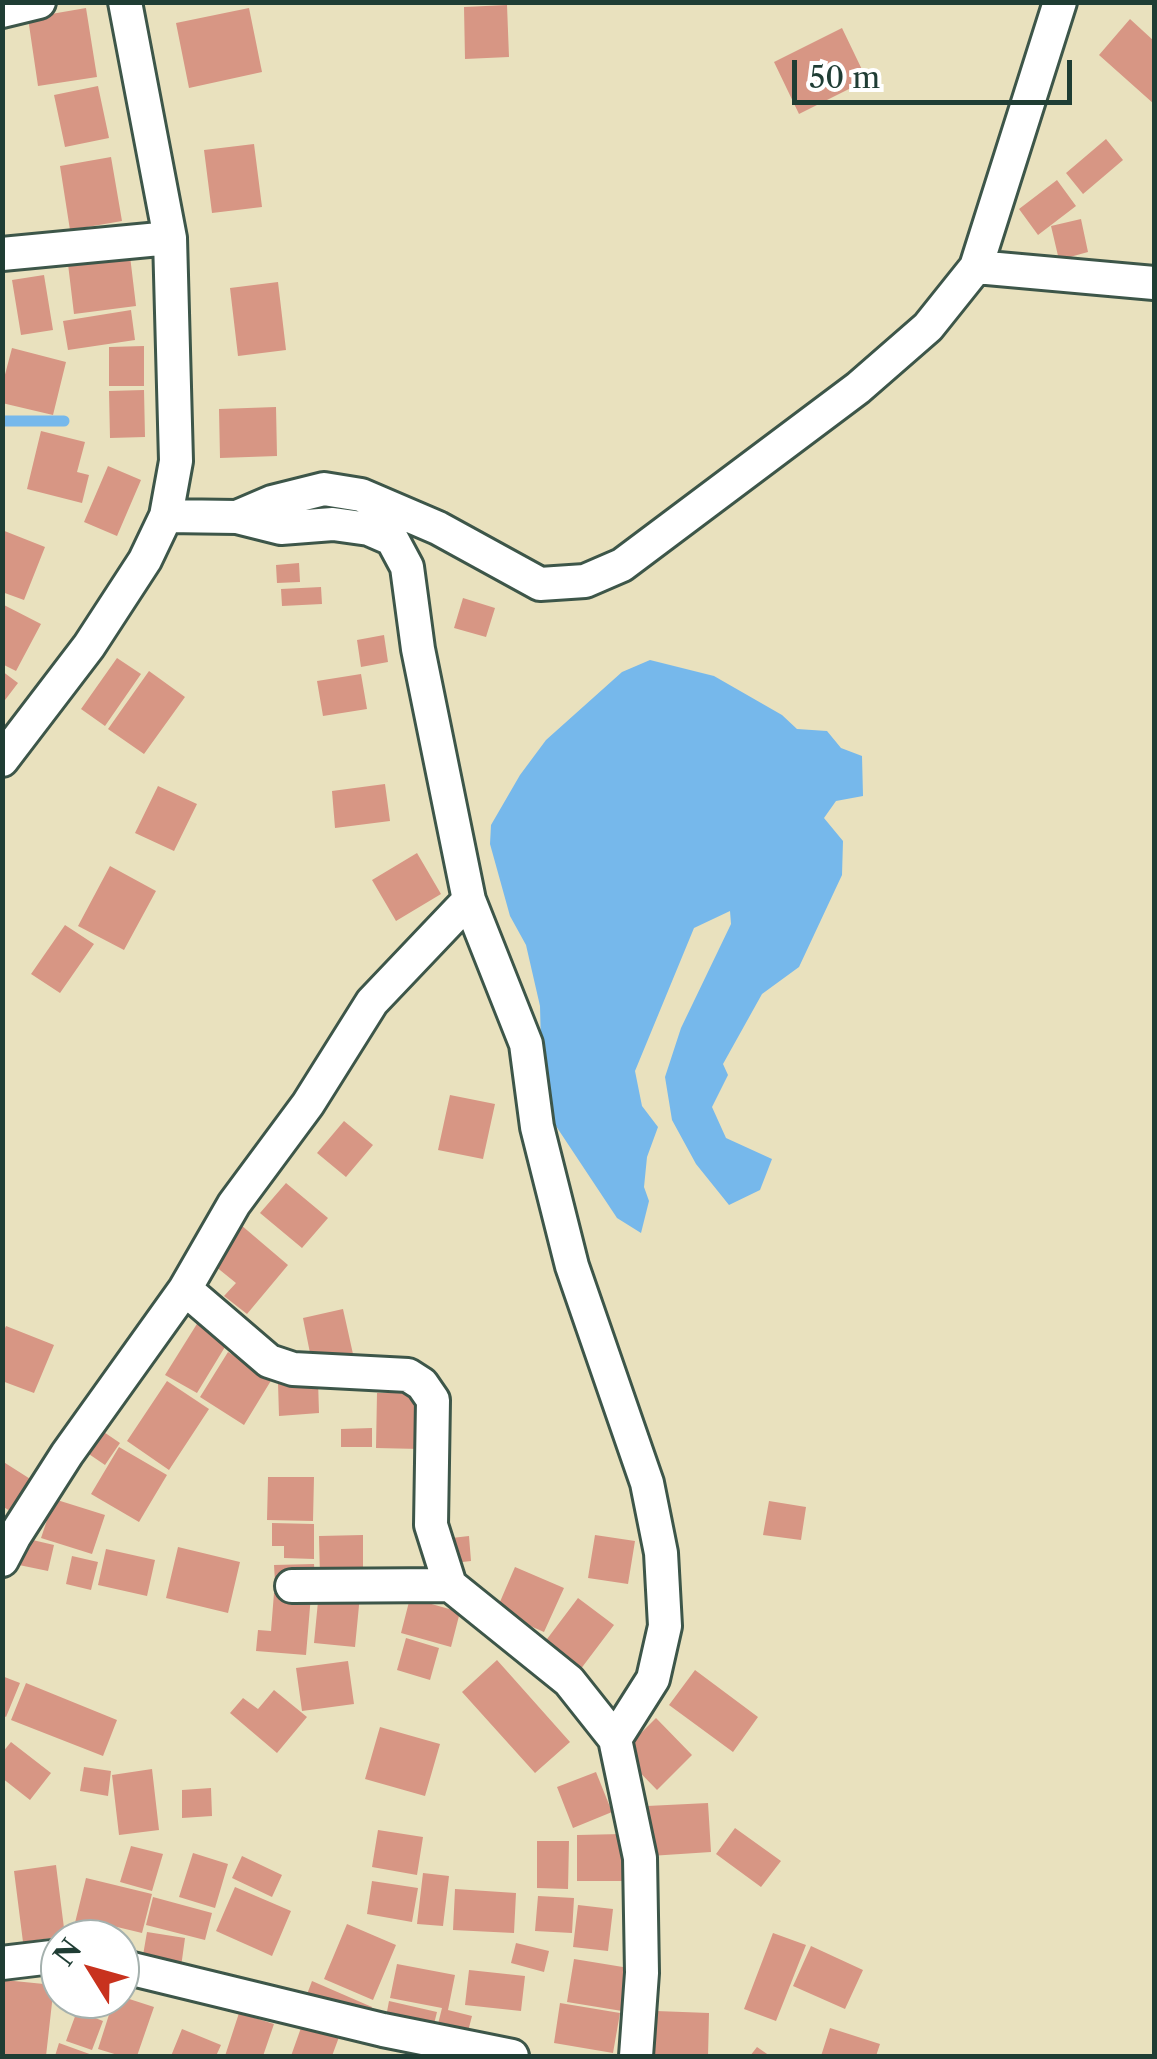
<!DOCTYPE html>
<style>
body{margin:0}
#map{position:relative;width:1157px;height:2059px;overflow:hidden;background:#e9e1be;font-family:"Libre Caslon Text",serif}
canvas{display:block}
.frame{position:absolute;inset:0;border:5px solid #1f3d34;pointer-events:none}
.north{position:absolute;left:40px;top:1919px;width:100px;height:100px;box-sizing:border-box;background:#fff;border:2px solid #a5b1ae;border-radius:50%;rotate:307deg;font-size:28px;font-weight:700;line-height:40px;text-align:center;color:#1f3d34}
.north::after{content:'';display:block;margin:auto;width:35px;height:45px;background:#c8321e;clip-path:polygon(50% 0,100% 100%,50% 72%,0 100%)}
.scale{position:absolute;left:792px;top:60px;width:280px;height:45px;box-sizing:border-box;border:5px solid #1f3d34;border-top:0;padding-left:12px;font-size:30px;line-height:35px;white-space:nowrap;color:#1f3d34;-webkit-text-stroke:8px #fff;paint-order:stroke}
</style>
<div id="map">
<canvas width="1157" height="2059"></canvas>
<div class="frame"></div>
<div class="north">N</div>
<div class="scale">50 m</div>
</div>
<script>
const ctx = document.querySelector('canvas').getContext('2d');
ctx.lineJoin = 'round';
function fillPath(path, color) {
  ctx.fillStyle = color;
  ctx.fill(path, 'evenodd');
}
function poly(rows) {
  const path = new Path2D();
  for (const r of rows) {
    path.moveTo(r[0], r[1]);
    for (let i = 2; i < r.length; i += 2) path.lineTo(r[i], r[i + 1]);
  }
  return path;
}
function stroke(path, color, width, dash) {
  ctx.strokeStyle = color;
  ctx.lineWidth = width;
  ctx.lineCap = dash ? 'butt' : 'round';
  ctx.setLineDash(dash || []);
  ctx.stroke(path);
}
const water = poly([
 [650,660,714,676,782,715,797,729,827,731,841,748,862,756,863,796,836,801,824,818,843,841,842,875,799,967,762,994,723,1064,728,1075,712,1107,726,1138,772,1159,760,1190,729,1205,696,1164,672,1120,665,1077,681,1028,731,924,730,911,694,928,635,1071,642,1106,658,1127,647,1157,644,1187,649,1201,641,1233,617,1218,550,1117,542,1084,540,1006,526,945,510,916,490,844,491,825,520,775,546,740,622,672]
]);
const stream = poly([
 [2,421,64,421]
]);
const building = poly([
 [507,5,509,57,465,59,464,7],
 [86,8,97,77,38,86,28,18],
 [249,8,262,72,189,88,176,23],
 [1130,19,1154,41,1154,104,1099,55],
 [842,28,867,80,799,114,774,62],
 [98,86,109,138,65,147,54,95],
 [1106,139,1123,160,1083,194,1066,173],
 [254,144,262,207,212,213,204,150],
 [111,157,122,221,70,230,60,166],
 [1057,180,1076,206,1038,235,1019,209],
 [1081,219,1088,252,1059,260,1051,226],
 [130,256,136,306,74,314,68,264],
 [44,275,53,330,21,335,12,280],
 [278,282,286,350,238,356,230,288],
 [131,310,135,340,68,350,63,321],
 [144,346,144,386,109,386,109,347],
 [12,348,66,362,53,415,2,403,2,386],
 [144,390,145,437,110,438,109,391],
 [276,407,277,456,220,458,219,409],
 [41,431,85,442,77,472,89,475,82,503,27,489],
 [108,466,141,480,117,536,84,522],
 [2,530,45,547,24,600,2,592],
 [299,563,300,582,277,583,276,565],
 [321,587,322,604,282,606,281,589],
 [463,598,495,608,486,637,454,628],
 [2,604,41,624,16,671,2,664],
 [384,635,388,662,361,667,357,640],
 [117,658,141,674,105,726,81,709],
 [2,671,18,683,2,704],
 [149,671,185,697,144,754,108,729],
 [361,674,367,709,323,716,317,681],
 [385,784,390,821,335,828,332,791],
 [158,786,197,804,174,851,135,833],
 [417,853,441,894,396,921,372,880],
 [110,866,156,891,124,950,78,926],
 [65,925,94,944,60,993,31,974],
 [450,1095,495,1104,483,1159,438,1150],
 [344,1121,373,1145,346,1177,317,1153],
 [286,1183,328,1218,302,1248,260,1213],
 [241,1225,288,1265,247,1314,224,1296,236,1283,210,1262],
 [343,1309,353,1354,312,1363,303,1318],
 [200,1319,231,1337,197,1393,165,1375],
 [6,1326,54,1345,34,1393,2,1381,2,1335],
 [228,1352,272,1379,244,1425,200,1397],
 [318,1380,319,1413,279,1416,278,1383],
 [167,1381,209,1409,169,1470,127,1441],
 [377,1393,421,1393,420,1449,376,1448],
 [95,1426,120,1443,105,1465,80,1448],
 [372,1428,372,1447,341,1447,341,1429],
 [119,1447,167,1475,139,1522,91,1494],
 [2,1461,35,1482,15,1514,2,1506],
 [268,1477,314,1477,313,1521,267,1520],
 [54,1499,105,1515,92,1554,41,1538],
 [769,1501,806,1507,801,1540,763,1535],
 [272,1523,314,1524,314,1559,284,1558,284,1546,272,1546],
 [363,1535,363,1576,320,1577,319,1536],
 [595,1535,635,1541,628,1584,588,1578],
 [469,1536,471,1561,445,1564,443,1539],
 [24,1538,54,1545,48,1571,19,1565],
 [178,1547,240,1562,228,1613,166,1598],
 [106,1549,155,1560,147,1596,98,1585],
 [72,1556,98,1562,91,1590,66,1584],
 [314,1564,315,1580,275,1582,274,1565],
 [515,1567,564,1588,544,1632,496,1611],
 [319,1591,360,1595,355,1647,314,1643],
 [274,1593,311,1595,306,1655,256,1651,258,1630,271,1631],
 [410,1598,460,1612,451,1647,401,1633],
 [578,1598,614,1625,577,1674,541,1647],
 [406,1638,439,1648,430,1680,397,1670],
 [497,1660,570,1742,535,1773,462,1692],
 [348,1661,354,1704,302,1711,296,1668],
 [695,1670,758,1717,733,1752,669,1705],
 [2,1676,20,1683,6,1717,2,1715],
 [26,1683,117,1720,103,1756,11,1720],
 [274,1690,307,1717,277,1753,230,1713,243,1698,258,1709],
 [656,1718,692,1755,657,1790,621,1753],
 [380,1727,440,1744,425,1796,365,1779],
 [11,1742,51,1773,30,1800,2,1778,2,1753],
 [84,1767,111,1771,108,1796,80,1791],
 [152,1769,159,1830,119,1835,112,1775],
 [596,1772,612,1812,573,1828,557,1787],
 [211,1788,212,1816,182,1818,182,1790],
 [708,1803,711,1852,650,1856,647,1806],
 [735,1828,781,1861,761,1887,716,1854],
 [378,1830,423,1837,417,1875,372,1867],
 [622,1834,622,1881,577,1881,577,1835],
 [537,1841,569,1841,568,1889,537,1888],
 [131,1846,163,1854,152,1891,120,1882],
 [193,1853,228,1864,215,1908,179,1897],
 [242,1856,282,1875,272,1897,232,1878],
 [56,1865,65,1936,23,1942,14,1871],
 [423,1873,449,1876,443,1926,417,1924],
 [86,1878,152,1894,142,1933,113,1926,109,1939,71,1939],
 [372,1881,418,1888,412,1922,367,1914],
 [235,1887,291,1911,272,1956,216,1931],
 [455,1889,516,1893,514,1933,453,1930],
 [538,1896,574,1898,572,1933,535,1931],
 [153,1897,212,1913,205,1940,146,1925],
 [578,1905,613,1909,608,1951,573,1947],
 [347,1924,396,1945,373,2000,324,1979],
 [147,1932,185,1938,181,1967,142,1961],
 [773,1933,806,1945,776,2021,744,2009],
 [516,1943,549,1951,544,1972,511,1963],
 [811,1946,863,1970,845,2009,793,1986],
 [574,1959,629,1968,622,2011,567,2002],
 [397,1964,455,1975,448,2010,472,2016,466,2039,436,2032,442,2008,390,1998],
 [469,1970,525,1976,521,2011,465,2005],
 [4,1980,54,1985,46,2056,2,2056],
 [312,1981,372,2007,367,2022,306,1997],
 [120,1996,154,2007,137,2056,121,2056,98,2049,114,1999,120,1999],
 [389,2001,437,2012,433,2028,386,2017],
 [560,2003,620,2013,613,2053,554,2043],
 [77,2011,103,2021,92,2050,66,2041],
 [656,2011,709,2013,708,2056,654,2056],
 [239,2013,274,2024,263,2056,225,2056],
 [302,2025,339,2037,332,2056,291,2056],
 [830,2028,880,2044,876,2056,821,2056],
 [182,2029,221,2045,216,2056,171,2056],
 [59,2043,95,2056,55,2056],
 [757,2047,770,2056,750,2056]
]);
const street = poly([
 [2,11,39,2],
 [2,254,170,238],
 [976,267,1060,2],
 [237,517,272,502,324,489,361,495,438,528,540,584,585,581,622,565,858,388,928,327,976,267,1154,283],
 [2,760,89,646,145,560,166,516,176,461,170,238,125,2],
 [469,900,526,1044,537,1127,572,1266,647,1483,661,1553,665,1626,653,1679,615,1739],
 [185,1289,269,1361,293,1369,408,1375,422,1384,433,1400,431,1525,450,1585,569,1681,615,1739,640,1858,642,1973,636,2056],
 [2,1560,14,1537,67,1454,185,1289,234,1204,308,1104,372,1002,469,900,418,649,407,567,392,539,369,529,333,524,281,528,237,517,166,516],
 [292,1586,450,1585],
 [2,1963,60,1956],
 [120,1966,383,2030,512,2056]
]);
fillPath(water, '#76b8eb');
stroke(stream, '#76b8eb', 11);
fillPath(building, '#d79684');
stroke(street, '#3d5649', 38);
stroke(street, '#fff', 32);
</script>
